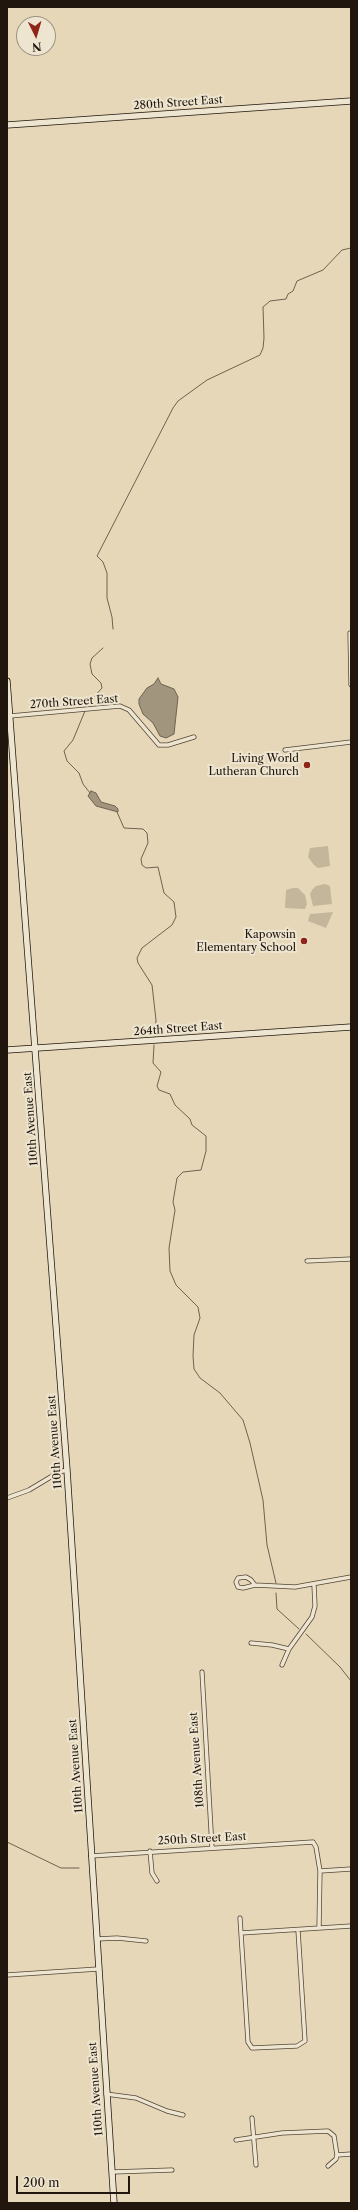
<!DOCTYPE html>
<style>
body{margin:0}
#map{position:relative;width:358px;height:2210px;overflow:hidden;background:#e5d7b7;font-family:"Libre Caslon Text",serif}
canvas{display:block}
.frame{position:absolute;inset:0;border:8px solid #21160e;pointer-events:none}
.north{position:absolute;left:16px;top:16px;width:40px;height:40px;box-sizing:border-box;background:#eee5d0;border:1px solid #9c9282;border-radius:50%;rotate:175deg;font-size:11px;font-weight:700;line-height:16px;text-align:center;color:#21160e}
.north::after{content:'';display:block;margin:auto;width:14px;height:18px;background:#8f2418;clip-path:polygon(50% 0,100% 100%,50% 72%,0 100%)}
.scale{position:absolute;left:16px;top:2176px;width:114px;height:18px;box-sizing:border-box;border:2px solid #21160e;border-top:0;padding-left:5px;font-size:12px;line-height:14px;white-space:nowrap;color:#21160e;-webkit-text-stroke:3px #eee5d0;paint-order:stroke}
</style>
<div id="map">
<canvas width="358" height="2210"></canvas>
<div class="frame"></div>
<div class="north">N</div>
<div class="scale">200 m</div>
</div>
<script>
const ctx = document.querySelector('canvas').getContext('2d');
ctx.lineJoin = 'round';
function fillPath(path, color) {
  ctx.fillStyle = color;
  ctx.fill(path, 'evenodd');
}
function poly(rows) {
  const path = new Path2D();
  for (const r of rows) {
    path.moveTo(r[0], r[1]);
    for (let i = 2; i < r.length; i += 2) path.lineTo(r[i], r[i + 1]);
  }
  return path;
}
function stroke(path, color, width, dash) {
  ctx.strokeStyle = color;
  ctx.lineWidth = width;
  ctx.lineCap = dash ? 'butt' : 'round';
  ctx.setLineDash(dash || []);
  ctx.stroke(path);
}
function drawText(font, color, halo, rows, align = 'center') {
  ctx.font = font + ' "Libre Caslon Text",serif';
  ctx.lineWidth = 4;
  ctx.setLineDash([]);
  ctx.textBaseline = 'middle';
  ctx.strokeStyle = halo;
  ctx.fillStyle = color;
  for (const [text, x, y, turn = 0] of rows) {
    ctx.save();
    ctx.translate(x, y);
    ctx.rotate((+turn || 0) * Math.PI / 180);
    ctx.textAlign = isNaN(turn) ? turn : align;
    if (halo) ctx.strokeText(text, 0, 0);
    ctx.fillText(text, 0, 0);
    ctx.restore();
  }
}
const green = poly([
 [328,846,330,866,318,868,314,865,308,857,310,848],
 [325,884,330,886,332,904,313,906,310,894,312,890,316,886],
 [293,888,298,888,305,895,307,904,305,909,285,908,286,890],
 [333,912,326,928,308,921,310,914]
]);
const water = poly([
 [158,678,161,684,174,689,178,697,174,734,166,738,160,736,153,723,143,714,139,704,139,699,147,688,154,684,158,678],
 [91,791,96,793,101,802,115,806,118,809,118,812,96,806,88,796,91,791]
]);
const stream = poly([
 [113,629,112,617,107,598,107,573,103,562,97,556,173,408,178,401,207,380,260,355,263,348,264,338,263,307,270,301,286,299,288,294,293,291,297,281,323,270,342,250,351,248],
 [86,706,102,688,101,683,92,674,90,664,92,658,103,648],
 [85,711,73,740,64,751,67,761,79,773,83,784,90,793],
 [117,812,124,828,143,829,147,833,148,843,141,859,142,865,146,868,158,867,164,893,174,902,176,917,172,925,142,948,137,958,138,963,152,985,156,1020,155,1036],
 [154,1045,153,1063,161,1072,157,1086,159,1090,170,1094,175,1105,190,1119,192,1125,206,1136,206,1151,201,1170,183,1172,177,1178,173,1202,175,1210,169,1248,170,1271,176,1285,198,1307,200,1318,194,1335,193,1356,194,1369,200,1378,220,1393,243,1420,250,1443,263,1500,267,1545,276,1583],
 [276,1593,277,1609,299,1629],
 [306,1634,340,1667,351,1681],
 [7,1842,61,1868,79,1868]
]);
const street = poly([
 [350,633,351,685],
 [10,716,120,706,129,710,159,745,168,745,194,737],
 [285,750,351,742],
 [307,1261,351,1259],
 [7,1498,29,1490,59,1472,67,1470],
 [255,1585,251,1580,246,1577,238,1578,236,1582,238,1587,243,1588,255,1585,295,1587,351,1577],
 [251,1643,272,1645,289,1649],
 [282,1665,289,1649,312,1617,315,1606,314,1585],
 [202,1672,212,1848],
 [150,1851,152,1873,157,1881],
 [91,1856,313,1842,316,1847,320,1871,319,1928],
 [320,1871,351,1869],
 [240,1918,248,2042,252,2048,297,2046,305,2041,298,1930],
 [241,1933,351,1926],
 [97,1939,117,1938,146,1941],
 [7,1975,98,1969],
 [106,2094,136,2098,167,2111,183,2115],
 [252,2118,256,2165],
 [236,2140,282,2133,328,2131,334,2136,337,2155,336,2159,328,2166],
 [337,2155,351,2154],
 [112,2172,172,2170]
]);
const secondary = poly([
 [7,125,351,101],
 [7,681,67,1470,114,2203],
 [7,1050,351,1027]
]);
const markers = [
 [307,765,4,"#8f2418"],
 [304,941,4,"#8f2418"]
];
const streetNames = [
 ["280th Street East",178,103,-4],
 ["270th Street East",74,702,-4],
 ["264th Street East",178,1029,-4],
 ["110th Avenue East",31,1119,-94],
 ["110th Avenue East",55,1442,-94],
 ["108th Avenue East",197,1760,-94],
 ["110th Avenue East",76,1766,-94],
 ["250th Street East",202,1839,-3],
 ["110th Avenue East",96,2089,-94]
];
const poiNames = [
 ["Living World",299,759],
 ["Lutheran Church",299,772],
 ["Kapowsin",296,935],
 ["Elementary School",296,948]
];
fillPath(green, '#c4b69a');
fillPath(water, '#a2957e');
stroke(water, '#6e6251', 1);
stroke(stream, '#6e6251', 1);
stroke(street, '#524638', 5);
stroke(secondary, '#21160e', 7);
stroke(street, '#eee5d0', 3.5);
stroke(secondary, '#eee5d0', 5.5);
for (const [x, y, r, color] of markers) {
  const dot = new Path2D();
  dot.arc(x, y, r, 0, 2 * Math.PI);
  ctx.fillStyle = color;
  ctx.fill(dot);
  stroke(dot, '#eee5d0', 1.5);
}
drawText('11px', '#21160e', '#eee5d0', streetNames);
drawText('11px', '#21160e', '#eee5d0', poiNames, 'right');
</script>
